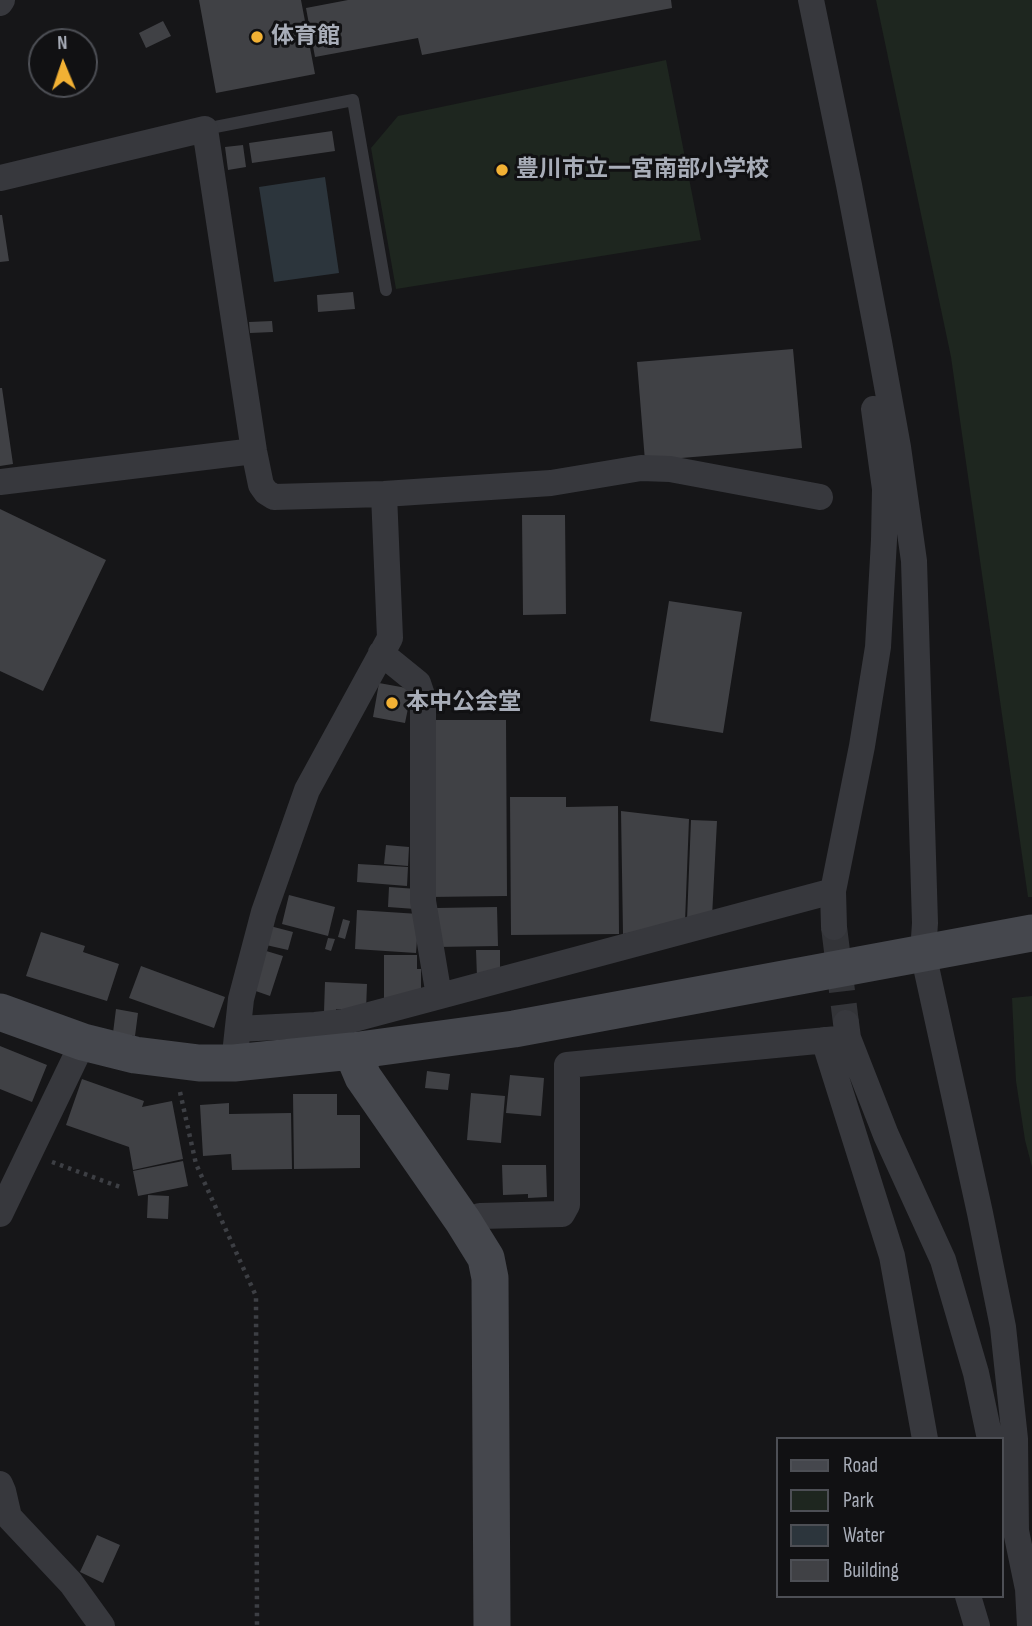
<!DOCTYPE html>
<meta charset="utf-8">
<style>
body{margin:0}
#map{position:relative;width:1032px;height:1626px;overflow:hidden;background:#161618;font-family:"Sofia Sans Condensed",sans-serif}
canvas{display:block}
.legend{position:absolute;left:776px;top:1437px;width:228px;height:161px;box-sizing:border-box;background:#111113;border:2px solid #4d4f55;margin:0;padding:9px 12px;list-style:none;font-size:21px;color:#a8adb8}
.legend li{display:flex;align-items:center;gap:14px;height:35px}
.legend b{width:35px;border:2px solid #4d4f55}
.north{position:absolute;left:28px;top:28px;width:70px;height:70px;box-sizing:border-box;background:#111113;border:2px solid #4d4f55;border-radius:50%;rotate:358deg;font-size:19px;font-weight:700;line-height:28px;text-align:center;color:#a8adb8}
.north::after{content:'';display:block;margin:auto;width:24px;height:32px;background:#f2b134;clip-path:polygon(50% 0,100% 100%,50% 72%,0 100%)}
</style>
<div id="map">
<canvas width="1032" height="1626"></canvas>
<ul class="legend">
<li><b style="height:9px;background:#45474d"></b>Road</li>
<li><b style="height:19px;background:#1e261f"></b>Park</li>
<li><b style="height:19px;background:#2c353c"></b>Water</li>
<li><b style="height:19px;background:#404145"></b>Building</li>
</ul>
<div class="north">N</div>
</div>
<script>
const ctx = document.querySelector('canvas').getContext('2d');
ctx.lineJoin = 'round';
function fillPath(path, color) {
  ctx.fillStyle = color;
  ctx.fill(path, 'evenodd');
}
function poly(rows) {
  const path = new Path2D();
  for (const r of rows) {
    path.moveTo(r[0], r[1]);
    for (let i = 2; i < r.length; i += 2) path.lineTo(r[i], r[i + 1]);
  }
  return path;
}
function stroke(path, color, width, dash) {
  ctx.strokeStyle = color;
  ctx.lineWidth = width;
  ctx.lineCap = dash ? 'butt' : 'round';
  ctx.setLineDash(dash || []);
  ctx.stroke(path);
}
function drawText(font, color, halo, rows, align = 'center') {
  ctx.font = font + ' "Sofia Sans Condensed","Noto Sans JP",sans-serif';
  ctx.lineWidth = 6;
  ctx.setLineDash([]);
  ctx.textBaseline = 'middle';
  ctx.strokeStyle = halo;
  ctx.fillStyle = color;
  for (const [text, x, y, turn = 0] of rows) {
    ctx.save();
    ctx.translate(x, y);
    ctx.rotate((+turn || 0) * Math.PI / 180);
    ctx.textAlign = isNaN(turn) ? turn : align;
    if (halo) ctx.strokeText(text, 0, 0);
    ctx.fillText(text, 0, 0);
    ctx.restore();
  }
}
const green = poly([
 [876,0,1032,0,1032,897,1028,897,951,357],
 [666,60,701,240,396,289,371,148,398,116],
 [1032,996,1032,1167,1025,1140,1016,1081,1012,998]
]);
const water = poly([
 [325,177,339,273,274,282,259,187]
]);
const building = poly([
 [199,0,301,0,315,74,216,93],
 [348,0,671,0,672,8,422,55,418,38,315,57,306,8],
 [163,21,171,36,146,48,139,33],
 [332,131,335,151,252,163,249,143],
 [243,145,246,167,228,170,225,147],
 [0,215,2,215,9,261,0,262],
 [353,292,355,309,318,312,317,295],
 [272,321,273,332,250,333,249,322],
 [793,349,802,448,645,461,637,362],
 [0,388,2,388,13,464,0,466],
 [0,509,106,560,43,691,0,671],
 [522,515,565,515,566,614,523,615],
 [669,601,742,612,723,733,650,721],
 [379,683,412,689,405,723,373,717],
 [428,720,506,720,507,896,429,897],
 [510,797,566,797,566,807,618,806,619,934,511,935],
 [621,811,689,819,685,922,623,934],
 [691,820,717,821,712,917,687,920],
 [386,845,409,847,408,866,384,864],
 [358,864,408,867,407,886,357,882],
 [389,887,417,889,415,909,388,907],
 [289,895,335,907,328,936,282,924],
 [497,907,498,946,436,947,436,908],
 [357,910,419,914,416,953,355,949],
 [343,919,350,921,345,939,338,937],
 [270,926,293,932,288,950,266,945],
 [41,932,85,946,83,952,119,964,107,1001,26,976],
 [328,938,335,939,331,951,325,949],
 [263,950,283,956,270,996,250,989],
 [476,950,500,950,500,976,477,977],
 [384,955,417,955,417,969,421,969,421,993,384,1000],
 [141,966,225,997,214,1028,129,998],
 [325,982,367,984,366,1010,336,1009,336,1013,324,1012],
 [116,1009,138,1013,135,1036,113,1033],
 [0,1046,47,1065,32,1102,0,1089],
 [427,1071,450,1074,448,1090,425,1088],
 [510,1075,544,1078,541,1116,506,1113],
 [82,1079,144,1101,142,1107,172,1101,183,1159,133,1170,129,1147,66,1125],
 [471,1093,505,1096,501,1143,467,1140],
 [293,1094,337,1094,337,1115,360,1115,360,1168,294,1169],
 [229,1103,229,1114,291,1113,292,1169,232,1170,231,1154,203,1156,200,1105],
 [183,1161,188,1186,138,1196,133,1171],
 [502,1165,546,1165,547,1197,528,1198,528,1194,503,1195],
 [148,1195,169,1196,168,1219,147,1218],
 [97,1535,120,1545,103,1583,80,1572]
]);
const streetTunnel = poly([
 [834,927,846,1023]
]);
const path = poly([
 [180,1092,196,1164,256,1296,257,1626],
 [52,1162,120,1187]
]);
const lane = poly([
 [205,129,353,100,386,290]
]);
const street = poly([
 [811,0,849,185,879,342,898,447,914,561,925,923,923,953,980,1213,1003,1327,1015,1439,1016,1531,1028,1589,1030,1626],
 [0,3,2,0],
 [0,178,205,129,254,451,261,485,266,492,274,497,384,494,551,483,641,468,670,469,820,497],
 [0,482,254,451],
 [381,653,418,683,423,698,423,901,439,996],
 [834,927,833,891,862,746,878,647,884,540,885,489,874,409],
 [846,1023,848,1038,886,1135,943,1260,976,1373,990,1439],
 [238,1029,315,1025,343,1022,833,891],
 [824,1040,892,1256,925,1439],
 [236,1045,241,999,264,912,307,790,390,638,384,494],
 [0,1214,83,1042],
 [463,1221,480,1216,562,1214,567,1205,567,1065,848,1038],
 [0,1484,3,1491,9,1517,71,1583,102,1626],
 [968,1596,977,1626]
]);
const secondary = poly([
 [0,1012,83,1042,135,1055,199,1063,234,1063,352,1051,514,1029,1032,933],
 [352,1051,363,1077,463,1221,486,1258,490,1278,492,1626]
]);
const markers = [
 [257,37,7,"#f2b134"],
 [502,170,7,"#f2b134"],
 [392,703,7,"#f2b134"]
];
const poiNames = [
 ["体育館",271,37],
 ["豊川市立一宮南部小学校",516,170],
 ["本中公会堂",406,703]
];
fillPath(green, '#1e261f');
fillPath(water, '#2c353c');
fillPath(building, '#404145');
stroke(streetTunnel, '#333438', 26, [26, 13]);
stroke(path, '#3d3f44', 4.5, [3.5, 5]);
stroke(lane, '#37383d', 12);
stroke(street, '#37383d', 26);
stroke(secondary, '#45474d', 37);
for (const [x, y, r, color] of markers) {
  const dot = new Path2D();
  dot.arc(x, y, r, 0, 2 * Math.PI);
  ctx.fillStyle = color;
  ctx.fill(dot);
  stroke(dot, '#111113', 2.5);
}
drawText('bold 23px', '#a8adb8', '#111113', poiNames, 'left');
</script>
